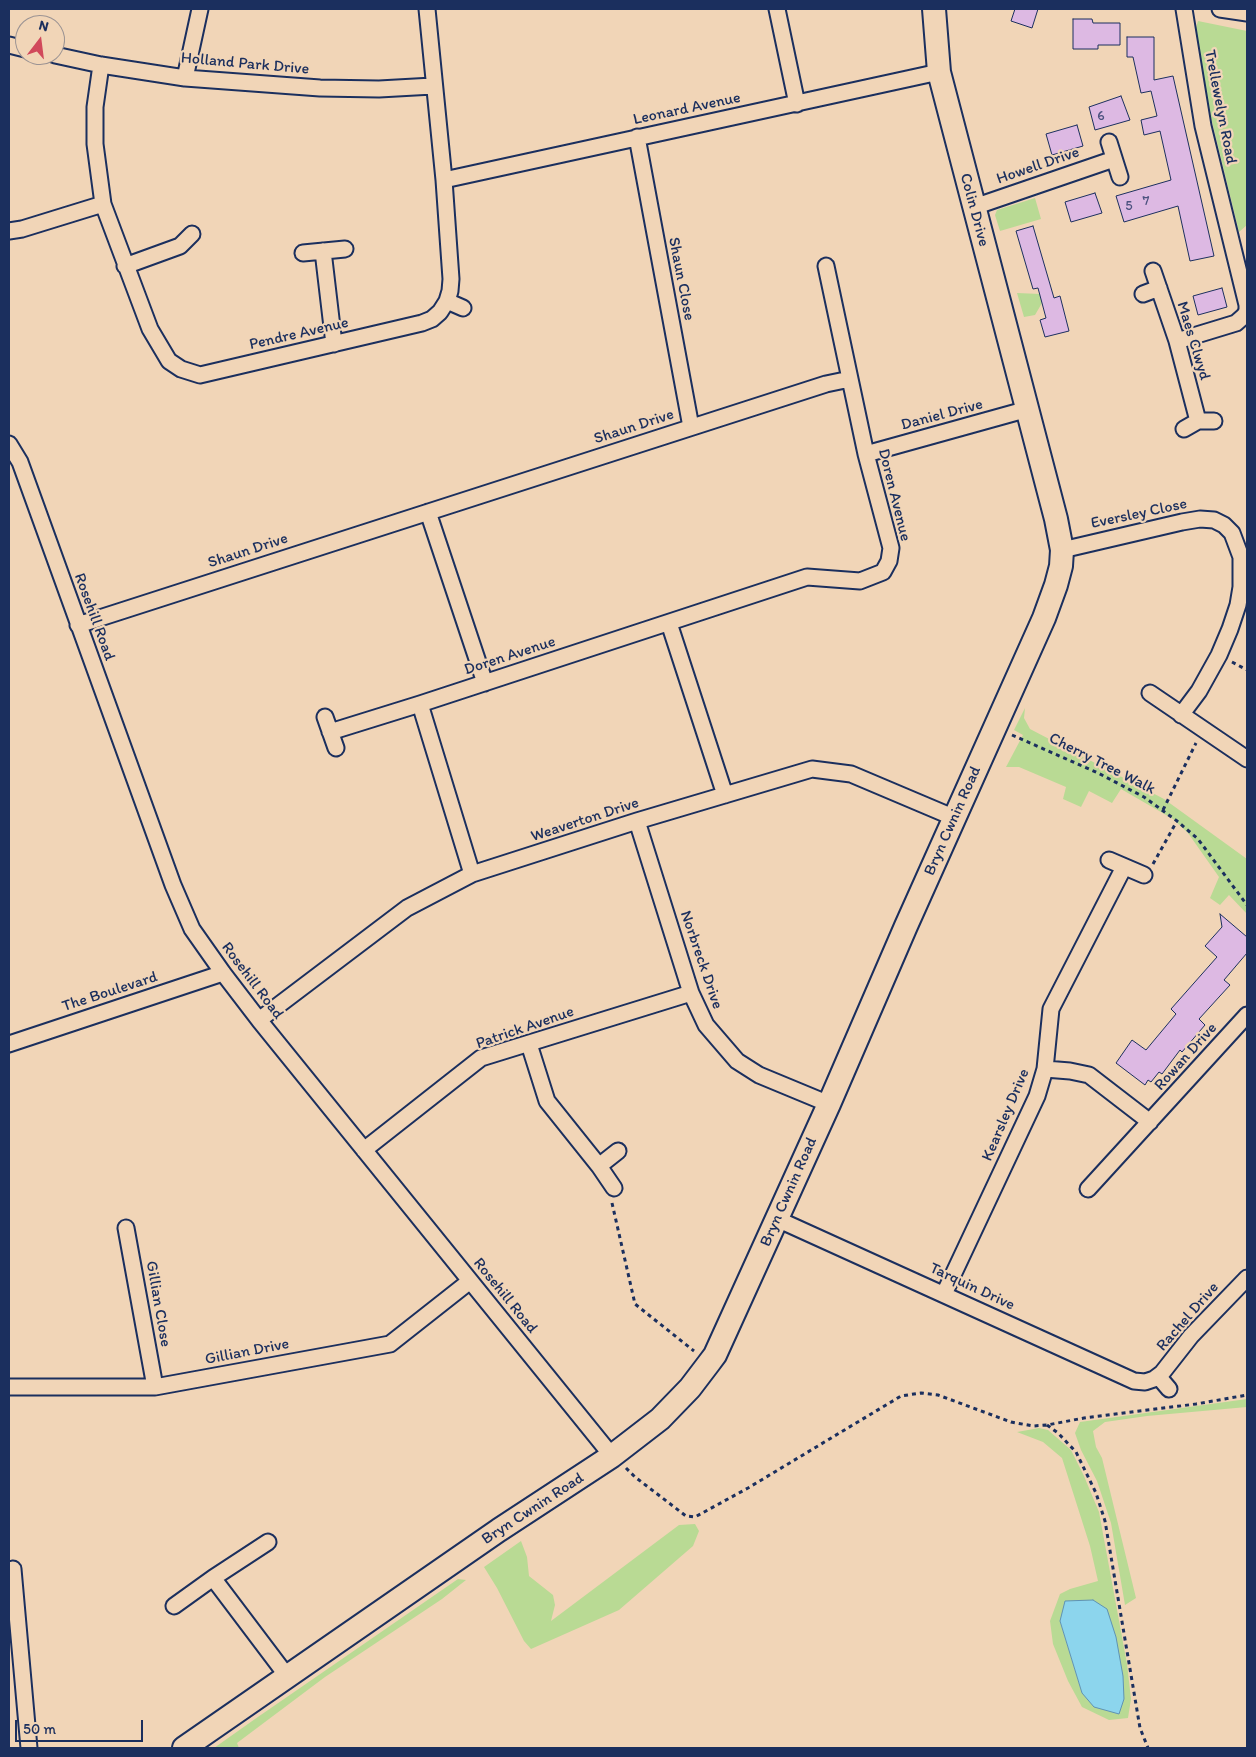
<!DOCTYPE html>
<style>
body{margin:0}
#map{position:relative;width:1256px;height:1757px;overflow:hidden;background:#f1d5b7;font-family:Itim,sans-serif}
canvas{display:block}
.frame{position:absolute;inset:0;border:10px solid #1b2f5e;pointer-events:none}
.north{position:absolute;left:15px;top:15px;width:50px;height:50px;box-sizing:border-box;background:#f1d5b7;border:1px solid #9b9393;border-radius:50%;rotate:15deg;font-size:14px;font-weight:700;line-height:20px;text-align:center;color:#1b2f5e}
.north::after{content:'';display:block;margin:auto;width:18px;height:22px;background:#d1495b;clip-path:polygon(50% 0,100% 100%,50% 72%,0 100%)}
.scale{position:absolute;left:15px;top:1720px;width:128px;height:22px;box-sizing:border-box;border:2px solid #1b2f5e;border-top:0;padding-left:6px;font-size:15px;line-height:18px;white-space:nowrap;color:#1b2f5e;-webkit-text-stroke:4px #f1d5b7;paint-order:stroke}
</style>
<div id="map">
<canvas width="1256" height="1757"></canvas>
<div class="frame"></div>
<div class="north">N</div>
<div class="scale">50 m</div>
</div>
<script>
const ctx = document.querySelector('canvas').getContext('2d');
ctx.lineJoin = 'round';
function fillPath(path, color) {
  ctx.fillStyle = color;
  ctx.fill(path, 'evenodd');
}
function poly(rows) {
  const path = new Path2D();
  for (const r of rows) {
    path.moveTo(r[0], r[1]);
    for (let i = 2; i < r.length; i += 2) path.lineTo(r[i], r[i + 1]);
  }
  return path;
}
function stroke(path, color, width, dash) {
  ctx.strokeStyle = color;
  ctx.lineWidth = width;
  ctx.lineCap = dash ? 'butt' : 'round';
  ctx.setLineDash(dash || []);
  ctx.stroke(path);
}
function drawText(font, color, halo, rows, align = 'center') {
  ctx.font = font + ' Itim,sans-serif';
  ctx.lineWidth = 4.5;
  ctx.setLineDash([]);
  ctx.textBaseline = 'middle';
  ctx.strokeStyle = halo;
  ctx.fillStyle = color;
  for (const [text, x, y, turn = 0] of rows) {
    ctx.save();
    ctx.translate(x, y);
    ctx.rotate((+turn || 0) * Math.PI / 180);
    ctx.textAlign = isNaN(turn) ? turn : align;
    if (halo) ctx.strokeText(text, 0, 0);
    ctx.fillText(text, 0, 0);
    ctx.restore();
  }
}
const green = poly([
 [1198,21,1247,31,1247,225,1239,232,1204,89,1195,31],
 [1035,198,1041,219,1000,231,995,215,997,210],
 [1017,293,1040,294,1042,303,1035,315,1024,317],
 [1025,708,1024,718,1030,729,1164,799,1247,859,1247,914,1229,895,1220,905,1210,898,1219,877,1188,833,1173,819,1121,789,1112,803,1089,791,1081,807,1063,799,1066,787,1019,767,1006,767,1023,735,1014,730],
 [1247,1399,1247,1407,1147,1416,1105,1422,1093,1431,1096,1447,1102,1458,1136,1598,1125,1605,1111,1523,1097,1481,1081,1450,1075,1433,1080,1422],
 [1039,1428,1048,1430,1071,1450,1084,1476,1099,1512,1127,1664,1131,1699,1128,1718,1109,1720,1082,1707,1068,1681,1053,1644,1050,1621,1060,1594,1070,1589,1098,1581,1090,1546,1062,1458,1043,1442,1017,1432],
 [1060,1621,1116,1637,1117,1653,1082,1693],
 [695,1524,699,1531,693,1546,619,1610,531,1649,524,1641,497,1588,484,1567,521,1541,527,1557,529,1576,553,1595,555,1605,551,1621,679,1525],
 [458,1579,466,1580,442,1599,325,1677,237,1743,239,1748,214,1748,255,1719]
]);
const water = poly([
 [1093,1600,1107,1609,1116,1637,1123,1676,1124,1699,1119,1714,1094,1707,1082,1693,1060,1621,1065,1601,1093,1600]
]);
const building = poly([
 [1015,9,1038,9,1032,28,1011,21,1015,9],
 [1073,19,1092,19,1093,23,1120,23,1120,45,1098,45,1098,49,1073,49,1073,19],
 [1127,37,1154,37,1154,80,1173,76,1214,256,1190,261,1178,206,1124,222,1116,196,1171,180,1160,131,1144,135,1141,120,1157,116,1151,91,1141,93,1133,57,1127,57,1127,37],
 [1121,96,1130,120,1095,130,1089,107,1121,96],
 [1077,125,1083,146,1052,155,1046,134,1077,125],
 [1095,193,1102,213,1071,222,1065,202,1095,193],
 [1033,226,1054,298,1060,296,1069,331,1045,337,1040,320,1046,318,1038,288,1033,289,1016,231,1033,226],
 [1222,288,1227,307,1198,315,1193,296,1222,288],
 [1220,914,1247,937,1247,953,1224,980,1230,985,1199,1019,1205,1025,1182,1052,1180,1050,1162,1074,1159,1072,1151,1082,1148,1080,1145,1085,1116,1063,1132,1040,1146,1050,1176,1014,1171,1009,1217,957,1205,946,1222,927,1220,914]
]);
const path = poly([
 [1232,662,1247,670],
 [1012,735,1098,773,1144,797,1177,821,1198,839,1247,905],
 [1163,810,1196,743],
 [1153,864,1177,821],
 [612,1203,635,1304,694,1351],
 [1047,1425,1058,1433,1076,1452,1096,1493,1105,1521,1140,1728,1148,1748],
 [626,1468,635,1477,686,1516,695,1517,748,1488,901,1396,921,1393,938,1395,1011,1422,1033,1426,1047,1425,1084,1418,1196,1404,1247,1395]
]);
const street = poly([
 [777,9,797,104],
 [1220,9,1247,13],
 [9,45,25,49],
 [55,55,101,65,185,78,320,88,379,89,433,86],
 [101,65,95,107,95,144,103,204,150,329,169,361,181,369,200,375,422,323,432,319,440,312,447,301,450,291,451,279,444,180,427,9],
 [185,78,200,9],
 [637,137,691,427],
 [1109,142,1120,177],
 [444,180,939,72],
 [974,207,1114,159],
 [9,231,22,229,103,204],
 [323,251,334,344],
 [303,253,345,249],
 [125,266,180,246,192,234],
 [1153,271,1177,341,1198,421],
 [1143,294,1159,288],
 [447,301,463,308],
 [1177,341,1236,323,1244,316,1247,311,1247,305,1203,126,1184,9],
 [1184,429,1198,421,1214,421],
 [9,444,20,462,173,885,192,929,223,973,259,1020,612,1456],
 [866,454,1028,409],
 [428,512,485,683],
 [1062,550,1182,522,1200,519,1214,520,1224,525,1232,533,1241,557,1241,587,1238,605,1230,629,1219,655,1199,691,1181,715],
 [669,623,725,795],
 [78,625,826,384,850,379],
 [1150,693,1247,759],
 [420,704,472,874],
 [325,717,336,748],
 [330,732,420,704,807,577,860,581,883,572,889,561,891,548,866,454,826,266],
 [637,821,691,993,706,1025,737,1061,759,1075,829,1104],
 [1109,860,1144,875],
 [259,1020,407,908,472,874,637,821,812,769,851,774,955,818],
 [9,1044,223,973],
 [529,1044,547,1101,599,1166,614,1188],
 [1045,1069,1070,1071,1089,1075,1150,1122],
 [364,1150,481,1058,691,993],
 [599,1166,618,1151],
 [1088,1189,1247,1015],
 [777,1219,1134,1381,1145,1382,1154,1379,1162,1373,1191,1336,1247,1278],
 [126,1228,155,1387],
 [944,1294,1037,1096,1045,1069,1051,1009,1124,867],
 [1158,1376,1169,1389],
 [9,1387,155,1387,390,1344,470,1281],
 [268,1542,213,1578,287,1676],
 [13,1569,29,1748],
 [174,1606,213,1578]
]);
const secondary = poly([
 [184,1748,499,1530,612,1456,660,1419,690,1388,709,1363,715,1355,829,1104,906,926,1044,618,1056,585,1061,566,1062,550,1056,519,939,72,934,9]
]);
const numberNames = [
 ["6",1101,116],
 ["7",1146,201],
 ["5",1129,206]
];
const streetNames = [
 ["Holland Park Drive",245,64,5],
 ["Trellewelyn Road",1220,107,79],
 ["Leonard Avenue",687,109,-12],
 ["Howell Drive",1038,166,-19],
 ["Colin Drive",974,210,75],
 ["Shaun Close",681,279,79],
 ["Pendre Avenue",299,334,-13],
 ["Maes Clwyd",1193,341,73],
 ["Daniel Drive",942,415,-15],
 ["Shaun Drive",634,427,-18],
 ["Doren Avenue",894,495,76],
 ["Eversley Close",1139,514,-12],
 ["Shaun Drive",248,551,-18],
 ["Rosehill Road",94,617,70],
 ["Doren Avenue",510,656,-18],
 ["Cherry Tree Walk",1102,764,27],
 ["Weaverton Drive",585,820,-18],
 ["Bryn Cwnin Road",953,821,-66],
 ["Norbreck Drive",701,960,71],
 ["Rosehill Road",252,981,53],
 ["The Boulevard",110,992,-18],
 ["Patrick Avenue",525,1028,-19],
 ["Rowan Drive",1186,1057,-48],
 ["Kearsley Drive",1006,1115,-67],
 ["Bryn Cwnin Road",789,1192,-66],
 ["Tarquin Drive",972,1287,25],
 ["Rosehill Road",505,1296,51],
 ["Gillian Close",158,1304,80],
 ["Rachel Drive",1188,1317,-49],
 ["Gillian Drive",247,1352,-11],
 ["Bryn Cwnin Road",533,1509,-33]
];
fillPath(green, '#b9da94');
fillPath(water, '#8cd5ed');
stroke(water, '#5f93b4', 1);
fillPath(building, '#ddb9e3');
stroke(building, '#1b2f5e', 1);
stroke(street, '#1b2f5e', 19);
stroke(secondary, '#1b2f5e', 26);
stroke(path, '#1b2f5e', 3, [4, 4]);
stroke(street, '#f1d5b7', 15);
stroke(secondary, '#f1d5b7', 22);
drawText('14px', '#4c527f', null, numberNames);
drawText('16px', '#1b2f5e', '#f1d5b7', streetNames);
</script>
